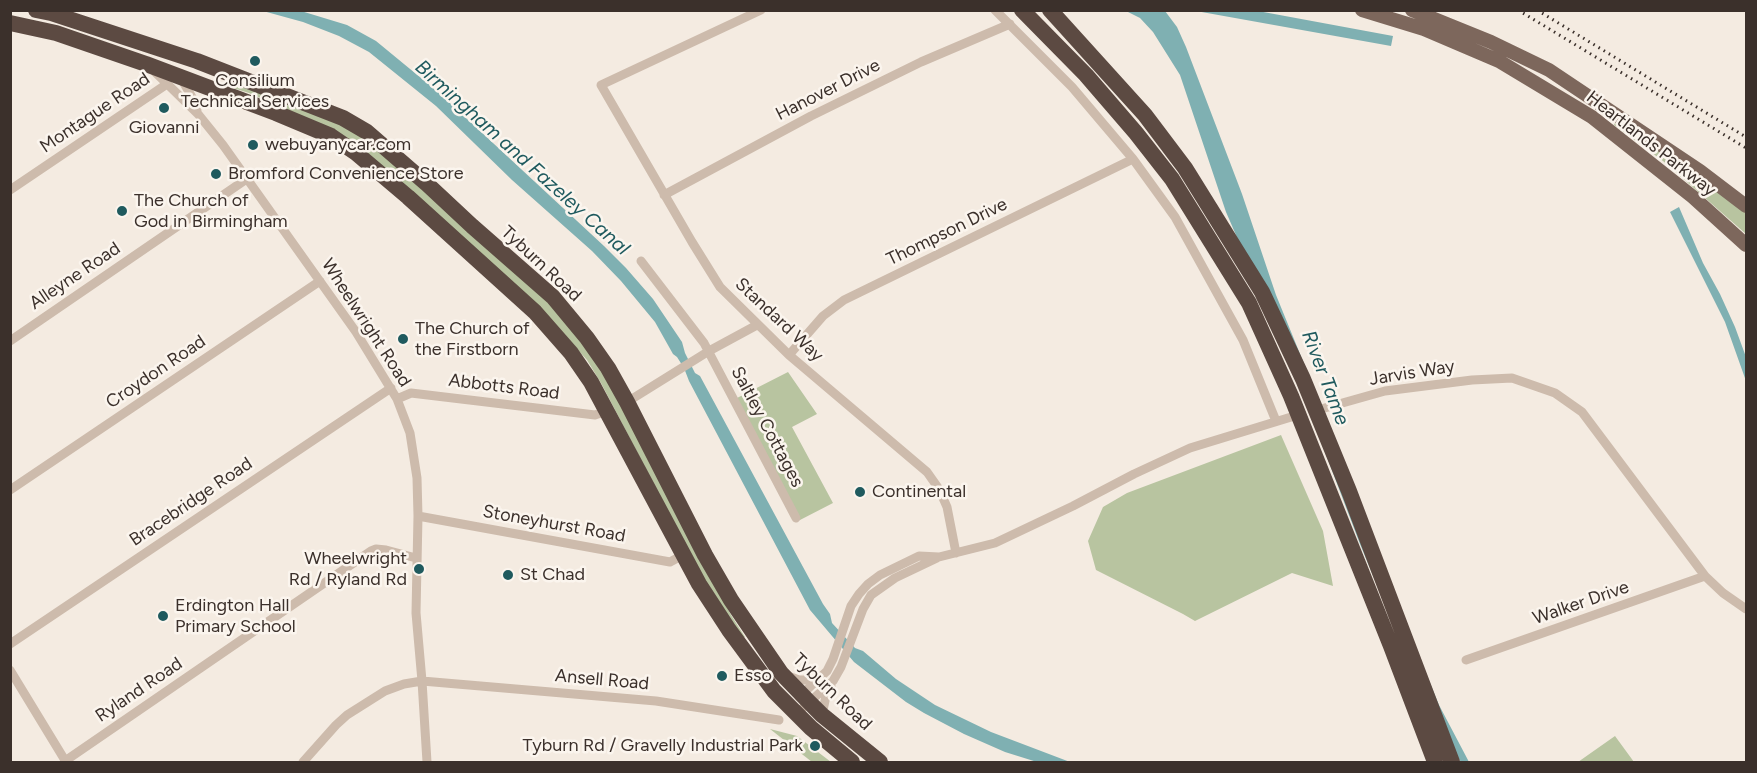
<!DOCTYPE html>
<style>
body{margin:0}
#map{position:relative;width:1757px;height:773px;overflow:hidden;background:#f4ebe1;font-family:Figtree,sans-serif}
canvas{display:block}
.frame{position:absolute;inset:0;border:12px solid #3b302b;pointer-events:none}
</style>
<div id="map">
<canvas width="1757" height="773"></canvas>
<div class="frame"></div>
</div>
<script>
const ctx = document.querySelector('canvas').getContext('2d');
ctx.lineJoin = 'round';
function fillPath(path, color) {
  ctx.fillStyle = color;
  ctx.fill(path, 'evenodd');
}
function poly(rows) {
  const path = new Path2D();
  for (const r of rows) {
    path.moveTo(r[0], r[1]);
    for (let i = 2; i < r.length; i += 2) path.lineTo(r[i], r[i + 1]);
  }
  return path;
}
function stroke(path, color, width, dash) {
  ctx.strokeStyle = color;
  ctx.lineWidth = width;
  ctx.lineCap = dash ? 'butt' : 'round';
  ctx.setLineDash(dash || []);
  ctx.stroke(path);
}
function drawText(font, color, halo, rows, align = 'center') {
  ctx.font = font + ' Figtree,sans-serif';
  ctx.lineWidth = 5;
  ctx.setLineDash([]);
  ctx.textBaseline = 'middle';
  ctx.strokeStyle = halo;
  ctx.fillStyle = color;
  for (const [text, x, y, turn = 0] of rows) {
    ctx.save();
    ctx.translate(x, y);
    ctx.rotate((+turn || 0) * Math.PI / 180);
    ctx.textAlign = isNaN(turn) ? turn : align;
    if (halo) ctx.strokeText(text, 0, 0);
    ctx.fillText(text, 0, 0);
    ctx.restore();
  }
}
const green = poly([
 [236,82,351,128,385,153,550,303,594,354,731,615,745,637,743,638,717,605,601,383,587,360,553,322,319,124,249,93,233,88],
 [1615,123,1690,171,1746,211,1746,234,1663,161,1614,125],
 [788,372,817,414,792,427,833,503,800,520,737,398],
 [1281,435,1323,531,1333,586,1292,573,1195,621,1183,614,1096,570,1088,541,1103,507,1127,493],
 [770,729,797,736,831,762,812,762],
 [1615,736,1634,762,1578,762]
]);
const water = poly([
 [263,11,301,11,347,25,376,41,438,92,604,246,626,268,653,299,682,342,685,353,695,373,700,376,823,604,830,614,832,623,855,648,863,651,896,679,935,705,991,732,1070,762,1037,762,1005,752,964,734,924,713,906,702,854,662,810,610,689,381,684,368,677,357,673,354,655,322,621,281,592,251,512,180,436,106,369,52,339,36,303,22],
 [1126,11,1165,11,1177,27,1186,47,1242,194,1276,295,1358,496,1410,634,1439,705,1469,762,1461,762,1446,742,1387,610,1360,544,1288,355,1226,212,1180,75,1153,32,1140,18],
 [1196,11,1258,11,1393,36,1391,46],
 [1679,207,1703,263,1720,294,1735,327,1746,357,1746,381,1725,322,1670,212]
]);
const street = poly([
 [761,10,601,85,692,242,720,287,789,355,927,472,939,489,947,507,956,553],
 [995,10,1072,87,1133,159,1175,217,1243,340,1276,421],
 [155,72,198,114,223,145,356,332,397,399,410,433,417,478,418,516,416,613,422,681,427,762],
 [181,78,193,99,197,111],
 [10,190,167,84],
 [664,195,811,116,921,62,1010,24],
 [641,261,704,343,796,518],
 [10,341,248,178],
 [789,355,823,316,844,300,1133,159],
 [397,399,411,393,595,415,607,411],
 [627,402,709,351,757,325],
 [1314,411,1385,391,1472,380,1512,378,1555,393,1582,412,1705,576,1723,593,1746,609],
 [10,490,320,281],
 [418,516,670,562,683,555],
 [10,644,391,388],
 [1466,660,1705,576],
 [10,670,66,762],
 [788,676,799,680,818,680],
 [799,697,827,671,833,659,851,606,859,594,868,584,880,575,919,556,939,557,995,543,1073,506,1134,474,1190,448,1301,414],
 [796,714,833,681,841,667,863,609,871,595,895,578,937,558],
 [822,715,826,696,831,686],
 [65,761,371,551,376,549,386,550,416,558],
 [303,762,336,725,347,715,385,691,404,684,422,681,656,701,779,720]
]);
const primary = poly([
 [1362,10,1424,29,1499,61,1592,117,1693,197,1746,245],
 [1412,10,1491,42,1549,70,1700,171,1746,206]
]);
const highway = poly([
 [36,10,51,13,197,61,343,118,367,132,427,184,472,226,553,297,587,338,608,368,627,402,705,555,731,600,757,638,781,673,809,702,822,715,880,762],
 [1022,10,1086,75,1136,133,1172,179,1249,303,1291,396,1391,646,1435,762],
 [1050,10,1145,115,1185,168,1262,292,1303,379,1349,491,1452,762],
 [10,23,56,33,146,64,276,113,331,136,356,153,408,197,535,312,571,353,591,382,699,584,729,630,774,691,811,728,852,762]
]);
const rail = poly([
 [1518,10,1746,148],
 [1537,10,1746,137]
]);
const markers = [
 [255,61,6,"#1f5a5e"],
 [164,108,6,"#1f5a5e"],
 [253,145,6,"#1f5a5e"],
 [216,174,6,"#1f5a5e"],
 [122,211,6,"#1f5a5e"],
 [403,339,6,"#1f5a5e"],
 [860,492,6,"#1f5a5e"],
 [419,569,6,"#1f5a5e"],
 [508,575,6,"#1f5a5e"],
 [163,616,6,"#1f5a5e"],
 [722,676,6,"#1f5a5e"],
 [815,746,6,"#1f5a5e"]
];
const poiNames = [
 ["Consilium",255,81,"center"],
 ["Technical Services",255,102,"center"],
 ["Giovanni",164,128,"center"],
 ["webuyanycar.com",265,145],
 ["Bromford Convenience Store",228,174],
 ["The Church of",134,201],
 ["God in Birmingham",134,222],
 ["The Church of",415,329],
 ["the Firstborn",415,350],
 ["Continental",872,492],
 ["Wheelwright",407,559,"right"],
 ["Rd / Ryland Rd",407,580,"right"],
 ["St Chad",520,575],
 ["Erdington Hall",175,606],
 ["Primary School",175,627],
 ["Esso",734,676],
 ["Tyburn Rd / Gravelly Industrial Park",803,746,"right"]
];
const streetNames = [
 ["Hanover Drive",828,90,-27],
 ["Montague Road",95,113,-34],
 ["Heartlands Parkway",1651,144,38],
 ["Thompson Drive",947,232,-26],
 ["Tyburn Road",541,264,43],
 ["Alleyne Road",75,276,-34],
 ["Standard Way",779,320,43],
 ["Wheelwright Road",366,323,57],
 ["Croydon Road",156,372,-34],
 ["Jarvis Way",1412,373,-9],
 ["Abbotts Road",504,387,7],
 ["Saltley Cottages",767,427,62],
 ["Bracebridge Road",191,502,-34],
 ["Stoneyhurst Road",554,524,10],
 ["Walker Drive",1581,603,-19],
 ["Ansell Road",602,680,5],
 ["Ryland Road",139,690,-34],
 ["Tyburn Road",832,692,44]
];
const waterNames = [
 ["Birmingham and Fazeley Canal",522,158,42],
 ["River Tame",1325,378,69]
];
fillPath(green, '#b8c4a0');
fillPath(water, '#7fb0b2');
stroke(street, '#cdbbac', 9);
stroke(primary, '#7d675c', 14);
stroke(highway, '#5c4a42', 16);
stroke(rail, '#3b302b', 3, [1.5, 4.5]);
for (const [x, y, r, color] of markers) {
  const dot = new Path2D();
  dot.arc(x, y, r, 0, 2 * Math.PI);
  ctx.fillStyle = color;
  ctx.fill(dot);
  stroke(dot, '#fbf5ee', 2);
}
drawText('18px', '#3b302b', '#fbf5ee', poiNames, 'left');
drawText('18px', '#3b302b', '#fbf5ee', streetNames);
drawText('italic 20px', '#1f5a5e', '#fbf5ee', waterNames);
</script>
